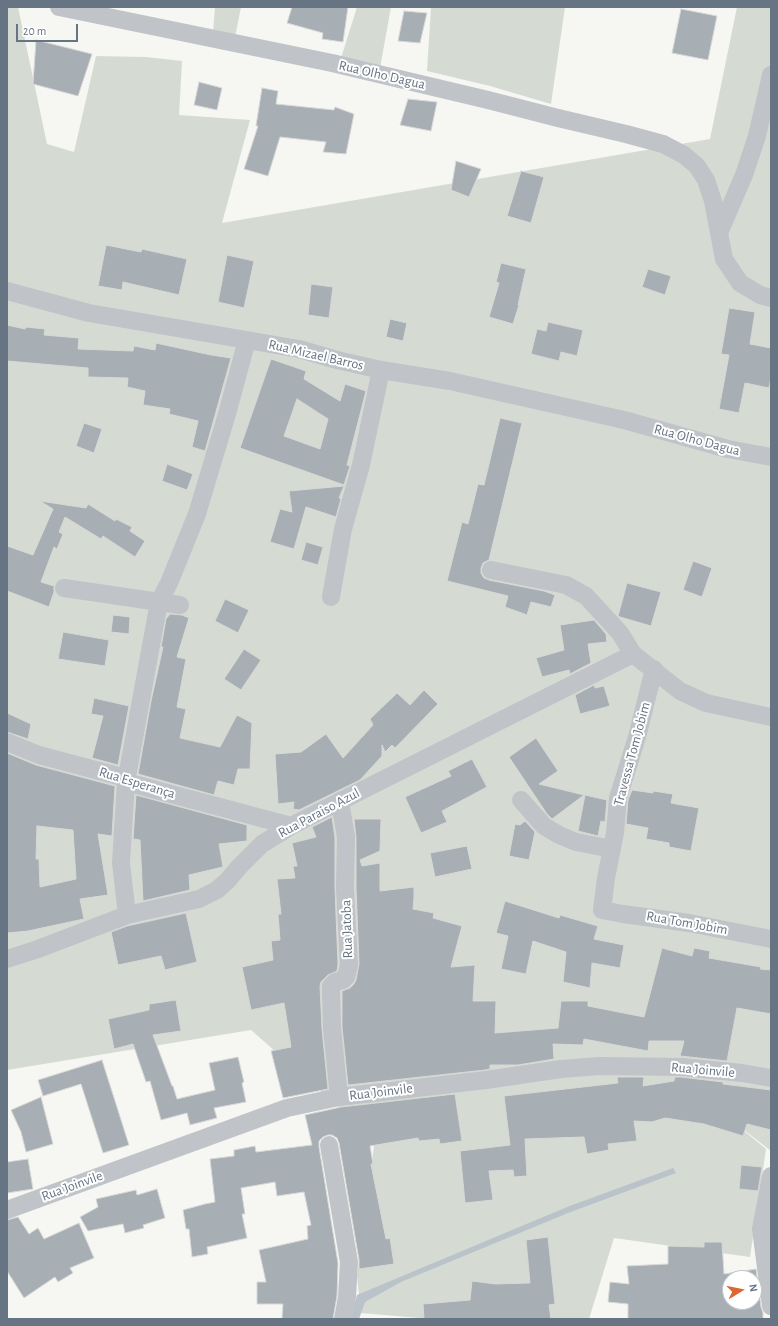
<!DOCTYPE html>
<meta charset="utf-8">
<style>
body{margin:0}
#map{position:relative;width:778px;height:1326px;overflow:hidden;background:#f6f6f3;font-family:"Alegreya Sans",sans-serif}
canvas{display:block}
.frame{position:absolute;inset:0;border:8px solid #677483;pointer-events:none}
.north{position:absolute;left:722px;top:1270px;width:40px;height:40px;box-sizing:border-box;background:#fff;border:1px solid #c2c7cd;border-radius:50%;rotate:80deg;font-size:11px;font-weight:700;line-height:16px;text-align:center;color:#677483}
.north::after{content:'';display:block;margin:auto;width:14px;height:18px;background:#db682f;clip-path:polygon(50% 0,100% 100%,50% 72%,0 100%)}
.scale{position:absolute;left:16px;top:24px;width:62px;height:18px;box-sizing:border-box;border:2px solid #677483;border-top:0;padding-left:5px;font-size:12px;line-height:14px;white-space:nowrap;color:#677483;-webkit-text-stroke:3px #fff;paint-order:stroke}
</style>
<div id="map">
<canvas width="778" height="1326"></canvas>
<div class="frame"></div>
<div class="north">N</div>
<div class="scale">20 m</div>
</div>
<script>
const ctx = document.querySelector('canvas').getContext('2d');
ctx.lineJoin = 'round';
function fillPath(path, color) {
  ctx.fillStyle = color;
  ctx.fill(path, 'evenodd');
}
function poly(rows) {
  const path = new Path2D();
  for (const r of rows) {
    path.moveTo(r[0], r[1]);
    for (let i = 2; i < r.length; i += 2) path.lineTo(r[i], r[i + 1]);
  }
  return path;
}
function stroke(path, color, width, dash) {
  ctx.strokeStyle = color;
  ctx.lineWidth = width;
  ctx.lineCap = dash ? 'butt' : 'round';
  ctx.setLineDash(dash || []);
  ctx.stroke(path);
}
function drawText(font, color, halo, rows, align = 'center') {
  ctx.font = font + ' "Alegreya Sans",sans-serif';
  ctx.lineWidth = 4;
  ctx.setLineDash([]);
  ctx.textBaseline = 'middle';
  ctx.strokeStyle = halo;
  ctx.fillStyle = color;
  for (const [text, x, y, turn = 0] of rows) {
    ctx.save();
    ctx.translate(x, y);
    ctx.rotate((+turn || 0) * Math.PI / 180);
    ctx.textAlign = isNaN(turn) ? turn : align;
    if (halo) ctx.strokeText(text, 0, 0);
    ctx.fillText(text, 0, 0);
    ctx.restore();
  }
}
const green = poly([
 [7,7,18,7,47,144,74,152,96,56,146,57,182,61,179,115,250,120,222,223,710,139,737,7,771,7,771,1151,725,1115,766,1149,750,1257,614,1238,589,1319,431,1319,361,1313,357,1276,375,1139,251,1030,7,1070],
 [215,7,241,7,235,37,213,32],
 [357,7,391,7,380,68,341,58],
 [431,7,565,7,551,104,490,86,427,71]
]);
const water = poly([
 [673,1168,676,1173,568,1213,401,1282,365,1302,359,1319,350,1319,357,1295,567,1207]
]);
const building = poly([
 [292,7,348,7,343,42,322,39,323,33,287,23,292,7],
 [681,9,717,16,708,60,672,53,681,9],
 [404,11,427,13,420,43,398,41,404,11],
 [36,40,92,54,78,96,33,84,36,40],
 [199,82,222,88,217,110,194,105,199,82],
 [262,88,278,91,276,104,334,110,335,107,354,114,346,154,323,152,326,142,280,137,268,176,244,169,258,126,256,126,262,88],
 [408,99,437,102,431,131,400,125,408,99],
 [456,161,481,169,469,197,451,190,456,161],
 [521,171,544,177,531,223,507,216,521,171],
 [106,245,141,252,142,249,187,259,179,295,123,282,122,290,98,286,106,245],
 [227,255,254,261,244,308,218,302,227,255],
 [501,263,526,269,518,305,519,305,513,324,489,317,499,283,496,282,501,263],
 [648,269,671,276,665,295,642,287,648,269],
 [311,284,333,287,329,318,308,315,311,284],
 [729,308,755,312,750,344,771,348,771,378,769,388,745,383,739,413,719,409,729,355,721,354,729,308],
 [390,319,407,323,403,341,386,337,390,319],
 [548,322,583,330,577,356,561,352,559,361,531,354,537,329,546,331,548,322],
 [7,325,25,329,26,327,45,329,44,335,79,338,78,349,133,351,134,346,155,350,156,343,211,355,231,358,205,451,192,447,198,421,169,414,170,409,143,405,145,391,127,387,128,378,88,377,88,368,7,361,7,325],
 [271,359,306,371,304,379,340,401,345,384,366,391,347,465,350,466,344,485,240,448,271,359],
 [297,399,328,419,320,449,284,436,297,399],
 [500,418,522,423,489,560,483,563,481,568,481,573,484,578,489,580,544,591,555,595,551,607,531,602,527,615,505,607,508,596,447,581,462,522,468,524,478,484,484,485,500,418],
 [84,423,102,429,94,453,76,446,84,423],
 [167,464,193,474,187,490,162,481,167,464],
 [344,486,339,498,341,499,336,517,306,507,294,549,270,542,280,509,292,512,289,491,344,486],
 [40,501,86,508,88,504,115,521,116,519,132,527,130,531,145,541,135,557,103,536,101,539,65,517,59,532,63,534,57,549,54,547,41,582,54,586,54,592,49,607,7,591,7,546,33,555,53,509,40,501],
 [306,542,323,547,318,565,301,560,306,542],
 [693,561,712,568,702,597,683,590,693,561],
 [627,583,661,592,651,626,620,617,618,616,627,583],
 [225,599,249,610,238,633,215,621,225,599],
 [170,614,182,615,189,618,177,657,186,659,177,707,186,709,180,738,220,747,237,715,252,723,250,769,238,769,234,785,218,781,214,795,138,774,151,701,163,647,161,647,166,619,170,614],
 [113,615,130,617,129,634,111,632,113,615],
 [594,620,606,634,607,642,588,644,591,663,570,674,569,670,542,677,536,658,564,650,560,625,594,620],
 [63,632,109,640,105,666,58,659,63,632],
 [244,649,261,660,241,690,224,679,244,649],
 [594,685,595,688,604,686,610,706,580,714,575,695,594,685],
 [424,690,438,704,395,748,392,745,385,752,382,745,382,756,360,780,299,810,293,809,294,802,278,804,275,754,301,752,326,734,343,758,373,725,370,719,397,693,410,705,424,690],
 [94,698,129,706,118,765,92,758,103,716,91,714,94,698],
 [7,713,31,724,28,739,7,732,7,713],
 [536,738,558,771,539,784,584,795,552,819,547,814,509,757,536,738],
 [7,753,36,765,115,786,112,836,98,834,108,895,80,899,84,919,28,931,7,933,7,753],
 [37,826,73,830,76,879,40,887,39,859,36,859,37,826],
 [472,759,487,787,442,811,447,822,421,833,405,797,451,776,448,771,472,759],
 [632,790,653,793,653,791,673,794,671,803,699,808,691,851,669,847,669,843,646,839,648,828,626,824,628,800,632,790],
 [136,795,247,825,247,841,219,844,223,867,189,875,190,890,143,901,140,840,133,839,136,795],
 [585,795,607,800,605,822,601,821,598,836,578,831,585,795],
 [332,817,335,838,335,889,338,964,337,971,328,975,321,982,320,986,322,1029,328,1089,283,1098,271,1051,291,1047,284,1003,251,1010,242,967,273,960,271,941,280,940,278,914,281,914,277,879,295,878,293,866,297,866,292,843,316,837,312,827,332,817],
 [354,819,381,819,380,851,360,860,362,866,380,863,380,891,414,887,414,898,413,909,434,913,433,918,462,926,451,967,475,965,473,1001,496,1001,495,1033,558,1028,561,1001,588,1001,588,1006,644,1017,662,948,692,956,694,948,710,951,709,958,761,967,760,969,771,970,771,1014,737,1008,727,1061,680,1056,684,1041,649,1041,648,1051,584,1039,583,1045,553,1044,554,1059,518,1065,490,1065,490,1069,485,1070,348,1085,342,1027,342,991,350,988,354,984,356,980,359,964,356,888,356,837,354,819],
 [525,821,535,832,529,860,509,856,515,824,520,825,525,821],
 [467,846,472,869,435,877,430,853,467,846],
 [505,901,559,918,560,915,598,926,594,939,624,945,620,968,592,963,590,988,563,982,566,952,533,941,526,974,501,969,508,936,496,933,505,901],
 [186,913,197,962,165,970,161,956,118,965,111,932,127,926,186,913],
 [176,1000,181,1031,153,1035,172,1086,173,1086,177,1099,215,1090,209,1063,238,1057,244,1082,242,1083,246,1102,214,1108,217,1118,190,1125,187,1113,161,1120,150,1081,146,1082,133,1044,114,1049,108,1019,149,1010,149,1004,176,1000],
 [102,1060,129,1145,103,1153,81,1084,43,1096,38,1080,102,1060],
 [617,1077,644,1077,643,1086,674,1081,675,1077,681,1077,723,1082,723,1084,771,1090,771,1130,747,1124,743,1136,704,1124,665,1118,652,1122,634,1121,637,1141,608,1144,609,1150,587,1154,584,1137,525,1139,527,1176,514,1177,513,1170,489,1171,493,1200,465,1203,460,1151,510,1145,504,1096,618,1083,617,1077],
 [455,1094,462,1141,440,1144,439,1139,419,1141,418,1138,370,1146,373,1164,371,1164,386,1239,390,1238,394,1264,359,1269,359,1260,339,1143,337,1138,332,1135,328,1135,323,1137,319,1141,319,1147,338,1263,337,1296,333,1319,282,1319,283,1304,257,1304,257,1282,266,1282,259,1250,308,1239,307,1226,311,1225,304,1192,277,1196,275,1182,241,1188,245,1214,242,1214,247,1238,207,1247,208,1254,192,1257,189,1229,186,1229,183,1210,205,1204,215,1202,210,1159,234,1156,234,1150,255,1146,256,1152,312,1145,305,1115,341,1107,455,1094],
 [41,1097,53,1144,26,1152,21,1132,11,1110,41,1097],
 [28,1159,33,1189,7,1193,7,1162,28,1159],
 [741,1165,762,1167,758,1191,739,1189,741,1165],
 [157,1189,165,1218,143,1225,144,1228,125,1233,123,1224,88,1231,80,1217,98,1207,96,1199,136,1190,137,1195,157,1189],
 [18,1217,29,1234,38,1228,44,1239,79,1223,94,1258,70,1268,73,1273,58,1282,55,1277,24,1298,7,1271,7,1220,18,1217],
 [548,1237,555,1304,549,1305,551,1319,424,1319,423,1304,470,1300,472,1281,495,1284,530,1283,526,1240,548,1237],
 [704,1242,722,1242,724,1274,756,1269,761,1307,763,1313,763,1319,628,1319,628,1304,608,1302,610,1282,629,1284,627,1266,668,1264,668,1246,704,1247,704,1242],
 [730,1278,754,1278,754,1302,730,1302,730,1278]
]);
const minor = poly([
 [59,7,332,63,488,100,558,118,626,134,663,144,684,155,697,166,706,180,713,201,724,259,740,283,760,295,771,298],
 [719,233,744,175,757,136,771,75],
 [7,291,89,313,299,349,337,360,381,370,450,381,624,420,728,449,771,457],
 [491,570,566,585,586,596,620,633,633,654,680,691,706,703,771,717],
 [64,588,180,605],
 [331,597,343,529,361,465,381,370],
 [654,669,637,737,618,798,615,833,606,878,602,910,623,914,689,923,771,939],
 [7,742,39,755,122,777,126,782,291,826],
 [521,800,544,826,559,835,576,842,612,849],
 [127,915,121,863,126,782,159,602,169,583,197,514,227,414,247,340],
 [7,959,38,949,127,915,199,899,217,890,228,880,239,867,262,844,291,826,633,654],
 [339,1097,332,1028,331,992,331,986,335,982,343,980,346,977,349,965,345,888,346,837,340,801],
 [329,1145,349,1262,347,1297,343,1319],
 [771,1176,761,1229,771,1306],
 [7,1210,287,1108,339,1097,486,1080,561,1069,599,1066,682,1067,742,1073,771,1078]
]);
const streetNames = [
 ["Rua Olho Dagua",382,75,13],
 ["Rua Mizael Barros",316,355,13],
 ["Rua Olho Dagua",697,440,15],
 ["Travessa Tom Jobim",632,754,-75],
 ["Rua Esperança",137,783,17],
 ["Rua Paraiso Azul",319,813,-28],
 ["Rua Tom Jobim",687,923,10],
 ["Rua Jatoba",347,929,-92],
 ["Rua Joinvile",703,1070,5],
 ["Rua Joinvile",381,1092,-7],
 ["Rua Joinvile",72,1186,-20]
];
fillPath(green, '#d5dbd3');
fillPath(water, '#bac3c9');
fillPath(building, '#a7aeb4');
stroke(building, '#d8d8d6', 1);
stroke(minor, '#c0c3c7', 18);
drawText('14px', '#677483', '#fff', streetNames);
</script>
